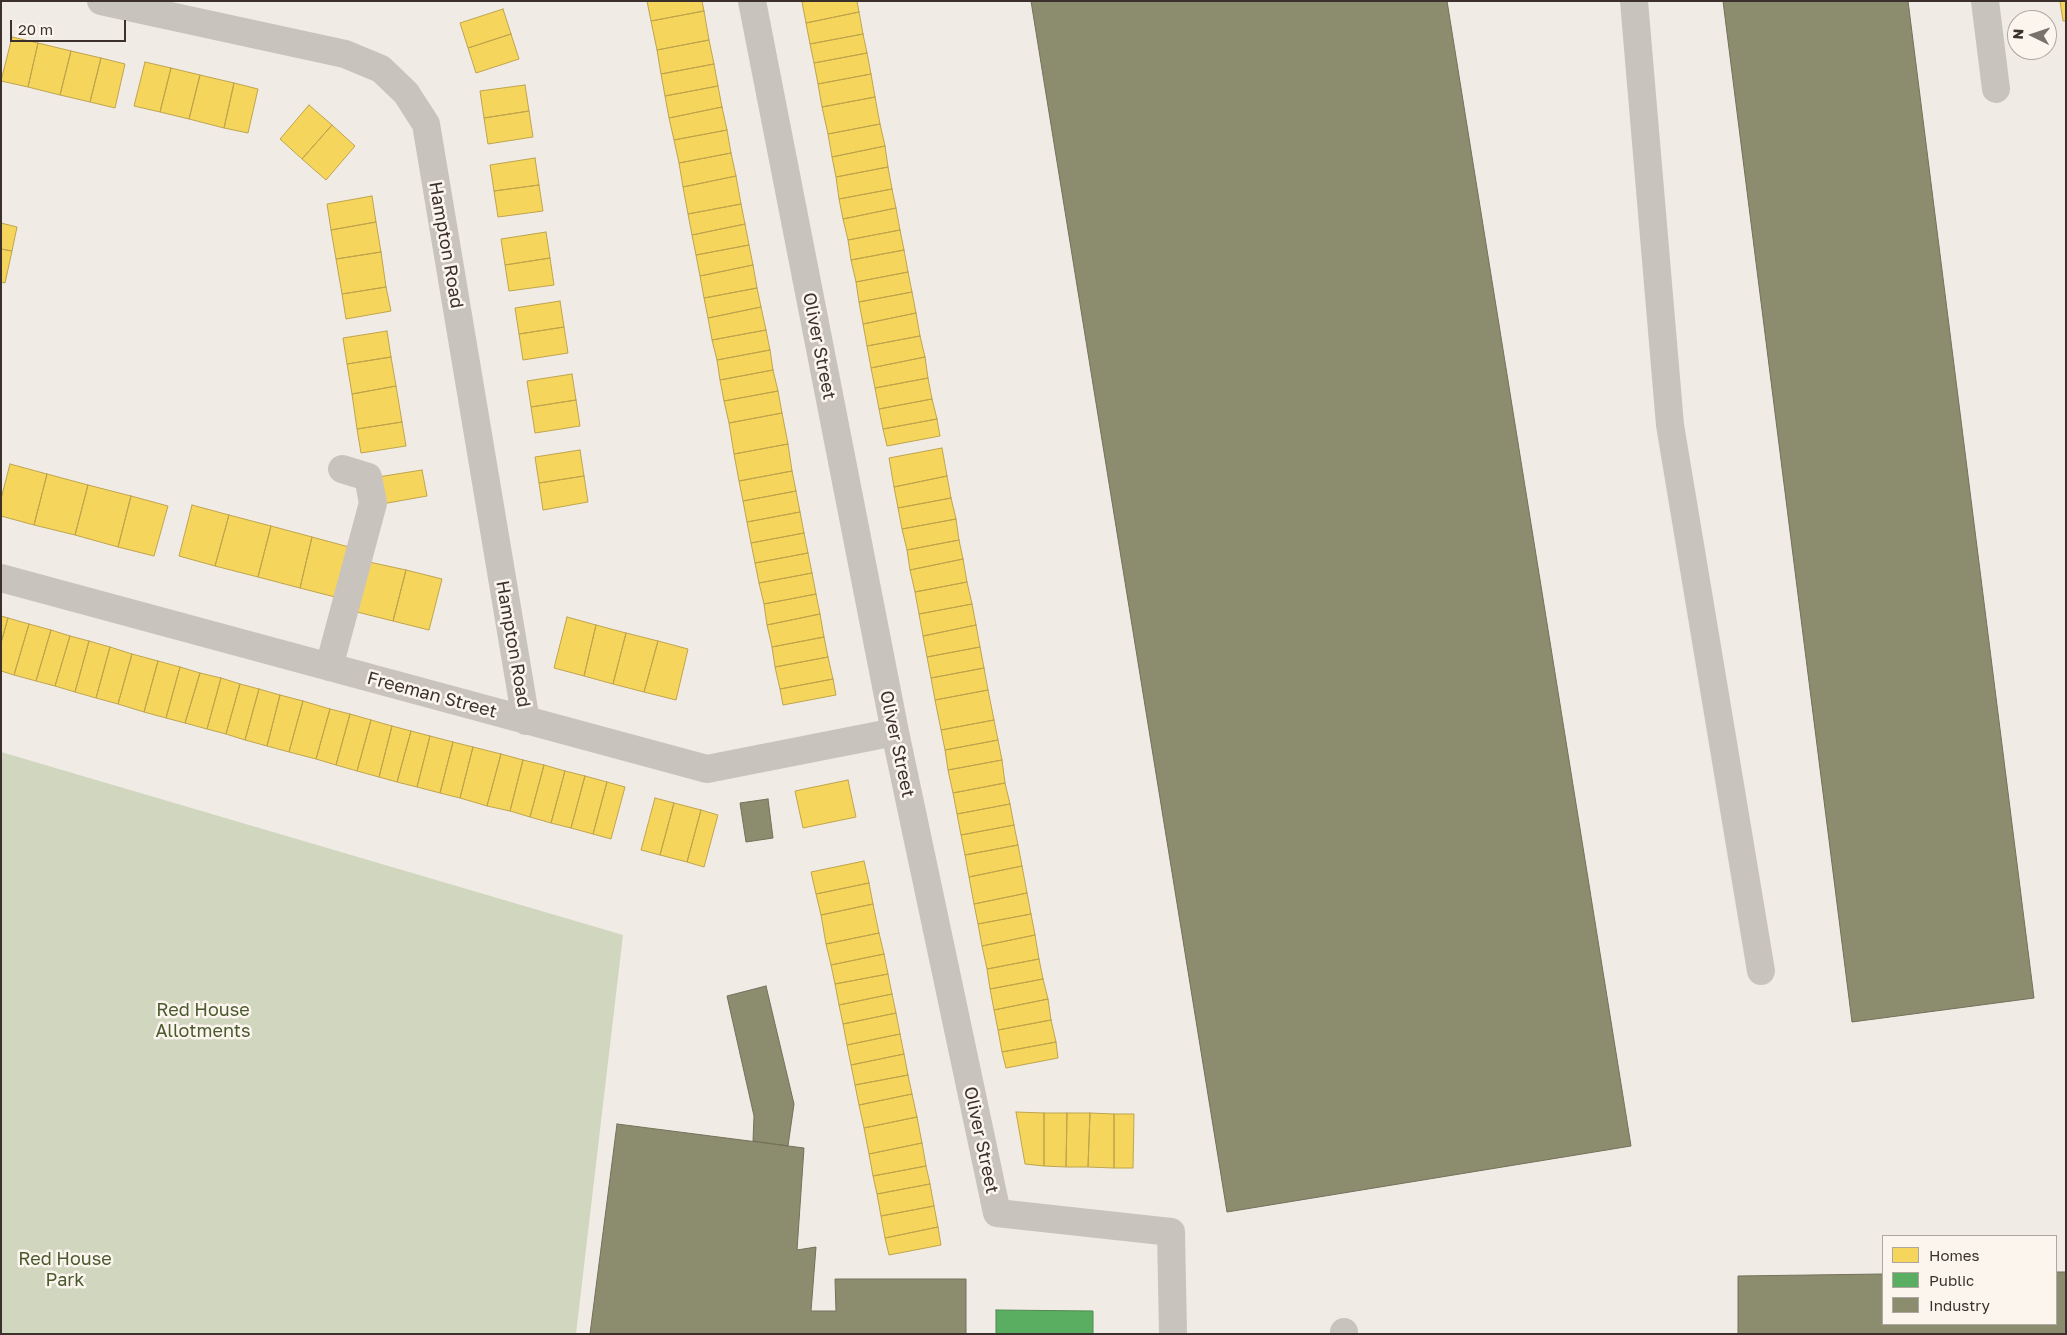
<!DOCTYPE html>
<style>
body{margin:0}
#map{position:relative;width:2067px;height:1335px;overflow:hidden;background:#f0ebe5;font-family:"Golos Text",sans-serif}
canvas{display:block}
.frame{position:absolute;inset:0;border:2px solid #3b302b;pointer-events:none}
.legend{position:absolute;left:1882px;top:1235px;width:175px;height:90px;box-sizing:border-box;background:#fbf5ee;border:1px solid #aea6a0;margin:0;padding:6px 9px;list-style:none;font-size:15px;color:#3b302b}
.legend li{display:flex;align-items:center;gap:10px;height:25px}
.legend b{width:25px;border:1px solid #aea6a0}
.north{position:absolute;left:2007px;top:10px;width:50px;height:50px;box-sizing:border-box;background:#fbf5ee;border:1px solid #aea6a0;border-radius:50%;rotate:274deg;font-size:14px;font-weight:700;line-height:20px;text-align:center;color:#3b302b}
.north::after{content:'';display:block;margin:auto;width:18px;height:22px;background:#7a716c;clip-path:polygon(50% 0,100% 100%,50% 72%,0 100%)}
.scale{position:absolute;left:10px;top:20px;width:116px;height:22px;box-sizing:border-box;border:2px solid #3b302b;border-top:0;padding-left:6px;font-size:15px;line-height:18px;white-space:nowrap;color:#3b302b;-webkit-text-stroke:4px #fbf5ee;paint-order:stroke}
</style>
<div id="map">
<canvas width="2067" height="1335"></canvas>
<div class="frame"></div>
<ul class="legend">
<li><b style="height:14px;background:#f6d55c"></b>Homes</li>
<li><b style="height:14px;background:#5aae61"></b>Public</li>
<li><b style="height:14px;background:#8c8c6e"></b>Industry</li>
</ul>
<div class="north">N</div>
<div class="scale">20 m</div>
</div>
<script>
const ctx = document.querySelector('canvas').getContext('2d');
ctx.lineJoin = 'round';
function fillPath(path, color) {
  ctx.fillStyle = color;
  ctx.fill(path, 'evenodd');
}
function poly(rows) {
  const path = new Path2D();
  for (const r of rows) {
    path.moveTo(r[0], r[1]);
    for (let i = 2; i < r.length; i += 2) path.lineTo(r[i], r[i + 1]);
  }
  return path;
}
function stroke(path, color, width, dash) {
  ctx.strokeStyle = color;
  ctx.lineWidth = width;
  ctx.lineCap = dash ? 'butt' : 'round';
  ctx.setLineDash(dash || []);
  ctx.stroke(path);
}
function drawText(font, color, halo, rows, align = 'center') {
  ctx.font = font + ' "Golos Text",sans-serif';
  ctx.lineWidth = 5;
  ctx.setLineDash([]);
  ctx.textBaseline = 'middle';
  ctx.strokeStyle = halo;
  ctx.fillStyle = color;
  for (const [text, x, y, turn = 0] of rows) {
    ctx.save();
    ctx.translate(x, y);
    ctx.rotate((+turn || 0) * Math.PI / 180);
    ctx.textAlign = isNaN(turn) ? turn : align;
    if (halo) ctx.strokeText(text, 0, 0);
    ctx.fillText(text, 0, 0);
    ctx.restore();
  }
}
const green = poly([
 [1,752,623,935,576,1334,1,1334]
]);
const homes = poly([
 [647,1,702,1,704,11,651,21,647,1],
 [808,1,857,1,859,12,806,23,802,2,808,1],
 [2060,1,2066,1,2066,21,2063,21,2060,1],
 [503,9,511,34,468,48,460,23,503,9],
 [704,11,709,40,657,50,651,21,704,11],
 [859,12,863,34,810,44,806,23,859,12],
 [511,34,519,59,476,73,468,48,511,34],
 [863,34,867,53,814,63,810,44,863,34],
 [12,37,38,43,28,87,1,81,12,37],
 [709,40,714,64,661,74,657,50,709,40],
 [38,43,71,51,60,95,28,87,38,43],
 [71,51,101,58,90,102,60,95,71,51],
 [867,53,871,74,818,84,814,63,867,53],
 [101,58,125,64,115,108,90,102,101,58],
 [145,62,171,68,160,112,134,106,145,62],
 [714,64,718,86,665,96,661,74,714,64],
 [171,68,200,75,189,119,160,112,171,68],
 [871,74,875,97,822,107,818,84,871,74],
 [200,75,234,83,224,128,189,119,200,75],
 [234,83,258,89,248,133,224,128,234,83],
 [525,85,529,111,484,118,480,91,525,85],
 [718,86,722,107,669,118,665,96,718,86],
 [875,97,880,124,828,134,822,107,875,97],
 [309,105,332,125,302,159,280,139,309,105],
 [722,107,727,130,674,140,669,118,722,107],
 [529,111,533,137,488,144,484,118,529,111],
 [880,124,885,146,832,157,828,134,880,124],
 [332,125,355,146,326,180,302,159,332,125],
 [727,130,731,153,679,163,674,140,727,130],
 [885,146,888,167,836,177,832,157,885,146],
 [731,153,736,176,683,187,679,163,731,153],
 [535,158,539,185,494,191,490,165,535,158],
 [888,167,892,189,839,199,836,177,888,167],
 [736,176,741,204,688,214,683,187,736,176],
 [539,185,543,211,498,217,494,191,539,185],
 [892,189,896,208,843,219,839,199,892,189],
 [372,196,376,222,331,230,327,204,372,196],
 [741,204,745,224,692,235,688,214,741,204],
 [896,208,900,230,848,240,843,219,896,208],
 [376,222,381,252,336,259,331,230,376,222],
 [1,223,17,227,12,251,1,249,1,223],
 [745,224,749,245,696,255,692,235,745,224],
 [900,230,904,250,851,260,848,240,900,230],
 [546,232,550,258,505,265,501,239,546,232],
 [749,245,753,265,700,276,696,255,749,245],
 [1,249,12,251,5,283,1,282,1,249],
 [904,250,908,272,856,282,851,260,904,250],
 [381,252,386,287,342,294,336,259,381,252],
 [550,258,554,285,509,291,505,265,550,258],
 [753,265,757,288,704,298,700,276,753,265],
 [908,272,912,292,859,302,856,282,908,272],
 [386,287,391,311,346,319,342,294,386,287],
 [757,288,761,307,708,318,704,298,757,288],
 [912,292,916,313,863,324,859,302,912,292],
 [560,301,564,327,519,334,515,308,560,301],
 [761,307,766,330,712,340,708,318,761,307],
 [916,313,920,336,867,346,863,324,916,313],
 [564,327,568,353,523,360,519,334,564,327],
 [766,330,770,350,717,360,712,340,766,330],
 [387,331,391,357,347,364,343,338,387,331],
 [920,336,925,357,871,368,867,346,920,336],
 [770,350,773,370,720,380,717,360,770,350],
 [391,357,396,386,352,394,347,364,391,357],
 [925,357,928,378,875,388,871,368,925,357],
 [773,370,778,391,724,401,720,380,773,370],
 [572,374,576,400,531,407,527,381,572,374],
 [928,378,932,399,879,409,875,388,928,378],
 [396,386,402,422,357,429,352,394,396,386],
 [778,391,782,413,729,423,724,401,778,391],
 [932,399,937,419,883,429,879,409,932,399],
 [576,400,580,426,535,433,531,407,576,400],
 [782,413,788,444,734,454,729,423,782,413],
 [937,419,940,436,887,446,883,429,937,419],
 [402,422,406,446,361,453,357,429,402,422],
 [788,444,792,471,739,481,734,454,788,444],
 [942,448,947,476,894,487,889,458,942,448],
 [580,450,584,476,539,483,535,457,580,450],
 [10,464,47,474,34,525,1,516,1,499,10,464],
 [422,470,427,496,382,504,378,477,422,470],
 [792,471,796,491,743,501,739,481,792,471],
 [47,474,88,485,75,535,34,525,47,474],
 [584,476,588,502,543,510,539,483,584,476],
 [947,476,951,498,898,508,894,487,947,476],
 [88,485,131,496,118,547,75,535,88,485],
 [796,491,800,512,747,522,743,501,796,491],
 [131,496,168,506,154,556,118,547,131,496],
 [951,498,956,519,902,529,898,508,951,498],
 [192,505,229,515,215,566,179,556,192,505],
 [800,512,804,533,751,543,747,522,800,512],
 [229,515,271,526,258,577,215,566,229,515],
 [956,519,959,540,907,550,902,529,956,519],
 [271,526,312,537,300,588,258,577,271,526],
 [804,533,808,553,755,563,751,543,804,533],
 [312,537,349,547,335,597,300,588,312,537],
 [959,540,963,559,910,570,907,550,959,540],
 [808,553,812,573,759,583,755,563,808,553],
 [963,559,967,582,915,592,910,570,963,559],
 [369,562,406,570,393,621,357,612,369,562],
 [406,570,442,579,429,630,393,621,406,570],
 [812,573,816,594,764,604,759,583,812,573],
 [967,582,972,604,919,614,915,592,967,582],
 [816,594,820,614,767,625,764,604,816,594],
 [972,604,976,625,923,636,919,614,972,604],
 [820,614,824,637,772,647,767,625,820,614],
 [1,616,8,618,1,643,1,616],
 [567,617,596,625,584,676,554,668,567,617],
 [8,618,29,624,14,675,1,671,1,643,8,618],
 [29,624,51,630,36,681,14,675,29,624],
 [596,625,626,633,613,684,584,676,596,625],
 [976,625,980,647,927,657,923,636,976,625],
 [51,630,70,636,55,686,36,681,51,630],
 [626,633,658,641,644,692,613,684,626,633],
 [70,636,89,641,75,692,55,686,70,636],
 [824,637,828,657,775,667,772,647,824,637],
 [89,641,110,647,96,698,75,692,89,641],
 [658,641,688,649,676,700,644,692,658,641],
 [110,647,132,654,118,704,96,698,110,647],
 [980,647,984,668,931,678,927,657,980,647],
 [132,654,158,661,144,712,118,704,132,654],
 [828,657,833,679,780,689,775,667,828,657],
 [158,661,180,667,166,718,144,712,158,661],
 [180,667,200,673,185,723,166,718,180,667],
 [984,668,988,690,935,700,931,678,984,668],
 [200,673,221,678,207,729,185,723,200,673],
 [221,678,240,684,226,734,207,729,221,678],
 [833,679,836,695,783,705,780,689,833,679],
 [240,684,259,689,245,740,226,734,240,684],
 [259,689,280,695,267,746,245,740,259,689],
 [988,690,994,720,941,730,935,700,988,690],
 [280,695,303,701,289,752,267,746,280,695],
 [303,701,330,709,316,759,289,752,303,701],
 [330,709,350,714,336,765,316,759,330,709],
 [350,714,371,720,357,771,336,765,350,714],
 [371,720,392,726,379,777,357,771,371,720],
 [994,720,998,740,945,750,941,730,994,720],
 [392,726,411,731,397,782,379,777,392,726],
 [411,731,430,736,417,787,397,782,411,731],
 [430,736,453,742,440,793,417,787,430,736],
 [998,740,1002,760,948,770,945,750,998,740],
 [453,742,473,747,460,798,440,793,453,742],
 [473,747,501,754,487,806,460,798,473,747],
 [501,754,523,760,510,811,487,806,501,754],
 [523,760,544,765,530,817,510,811,523,760],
 [1002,760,1005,783,953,793,948,770,1002,760],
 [544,765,565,771,551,823,530,817,544,765],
 [565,771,585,776,571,828,551,823,565,771],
 [585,776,607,782,593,834,571,828,585,776],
 [848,780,856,817,803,828,795,791,848,780],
 [607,782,625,787,611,839,593,834,607,782],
 [1005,783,1010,804,957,814,953,793,1005,783],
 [655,798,674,803,660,855,641,850,655,798],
 [674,803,701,810,687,862,660,855,674,803],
 [1010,804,1014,825,961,835,957,814,1010,804],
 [701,810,718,815,704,867,687,862,701,810],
 [1014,825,1018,845,965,855,961,835,1014,825],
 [1018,845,1022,866,969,877,965,855,1018,845],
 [864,861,869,883,816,894,811,872,864,861],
 [1022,866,1027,893,974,904,969,877,1022,866],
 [869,883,873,904,821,915,816,894,869,883],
 [1027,893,1031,914,978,924,974,904,1027,893],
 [873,904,879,933,826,944,821,915,873,904],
 [1031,914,1035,935,982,946,978,924,1031,914],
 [879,933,884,954,831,965,826,944,879,933],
 [1035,935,1039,959,987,969,982,946,1035,935],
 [884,954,888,974,835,984,831,965,884,954],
 [1039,959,1043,979,990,989,987,969,1039,959],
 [888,974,892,994,839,1005,835,984,888,974],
 [1043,979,1048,999,994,1010,990,989,1043,979],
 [892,994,896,1013,843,1024,839,1005,892,994],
 [1048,999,1051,1020,998,1030,994,1010,1048,999],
 [896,1013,900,1034,847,1045,843,1024,896,1013],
 [1051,1020,1056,1042,1002,1052,998,1030,1051,1020],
 [900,1034,904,1054,851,1065,847,1045,900,1034],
 [1056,1042,1058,1058,1006,1068,1002,1052,1056,1042],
 [904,1054,908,1075,855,1085,851,1065,904,1054],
 [908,1075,912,1094,859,1105,855,1085,908,1075],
 [912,1094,917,1117,864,1128,859,1105,912,1094],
 [1016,1112,1044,1113,1044,1166,1025,1164,1016,1112],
 [1044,1113,1067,1113,1066,1167,1044,1166,1044,1113],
 [1067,1113,1090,1113,1088,1167,1066,1167,1067,1113],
 [1090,1113,1114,1114,1114,1168,1088,1167,1090,1113],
 [1114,1114,1134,1114,1133,1168,1114,1168,1114,1114],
 [917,1117,922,1143,869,1154,864,1128,917,1117],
 [922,1143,926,1166,873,1176,869,1154,922,1143],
 [926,1166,930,1184,877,1194,873,1176,926,1166],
 [930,1184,934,1206,881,1216,877,1194,930,1184],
 [934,1206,938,1227,885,1238,881,1216,934,1206],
 [938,1227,941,1245,889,1255,885,1238,938,1227]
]);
const public = poly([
 [996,1310,1093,1311,1093,1334,996,1334,996,1310]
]);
const industry = poly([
 [1031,1,1447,1,1631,1146,1227,1212,1031,1],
 [1723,1,1908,1,2034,998,1852,1022,1723,1],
 [768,799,773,838,746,842,740,803,768,799],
 [766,986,794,1104,788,1146,753,1141,754,1116,727,996,766,986],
 [617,1124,804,1148,797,1250,816,1247,811,1311,836,1311,835,1279,966,1279,966,1334,590,1334,617,1124],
 [2056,1272,2066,1272,2066,1334,1738,1334,1738,1276,1883,1274,1883,1324,2056,1324,2056,1272]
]);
const minor = poly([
 [101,1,345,54,381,69,406,93,426,124,526,721],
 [752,1,895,732,997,1213,1171,1232,1173,1334],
 [1634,1,1670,425,1761,971],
 [1985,1,1996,89],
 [1,578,707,769,895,732],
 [329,667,373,503,368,477,342,469],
 [1344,1332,1344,1334]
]);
const streetNames = [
 ["Hampton Road",446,245,80],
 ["Oliver Street",819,346,79],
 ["Hampton Road",513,644,80],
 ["Freeman Street",432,695,15],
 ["Oliver Street",897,744,78],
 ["Oliver Street",981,1140,78]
];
const parkNames = [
 ["Red House",203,1010],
 ["Allotments",203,1031],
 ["Red House",65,1259],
 ["Park",65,1280]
];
fillPath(green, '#d1d6bf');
fillPath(homes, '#f6d55c');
stroke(homes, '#bea44d', 1);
fillPath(public, '#5aae61');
stroke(public, '#518851', 1);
fillPath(industry, '#8c8c6e');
stroke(industry, '#74705a', 1);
stroke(minor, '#c9c3be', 28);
drawText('18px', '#3b302b', '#fbf5ee', streetNames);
drawText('18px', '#4a5a2e', '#fbf5ee', parkNames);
</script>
